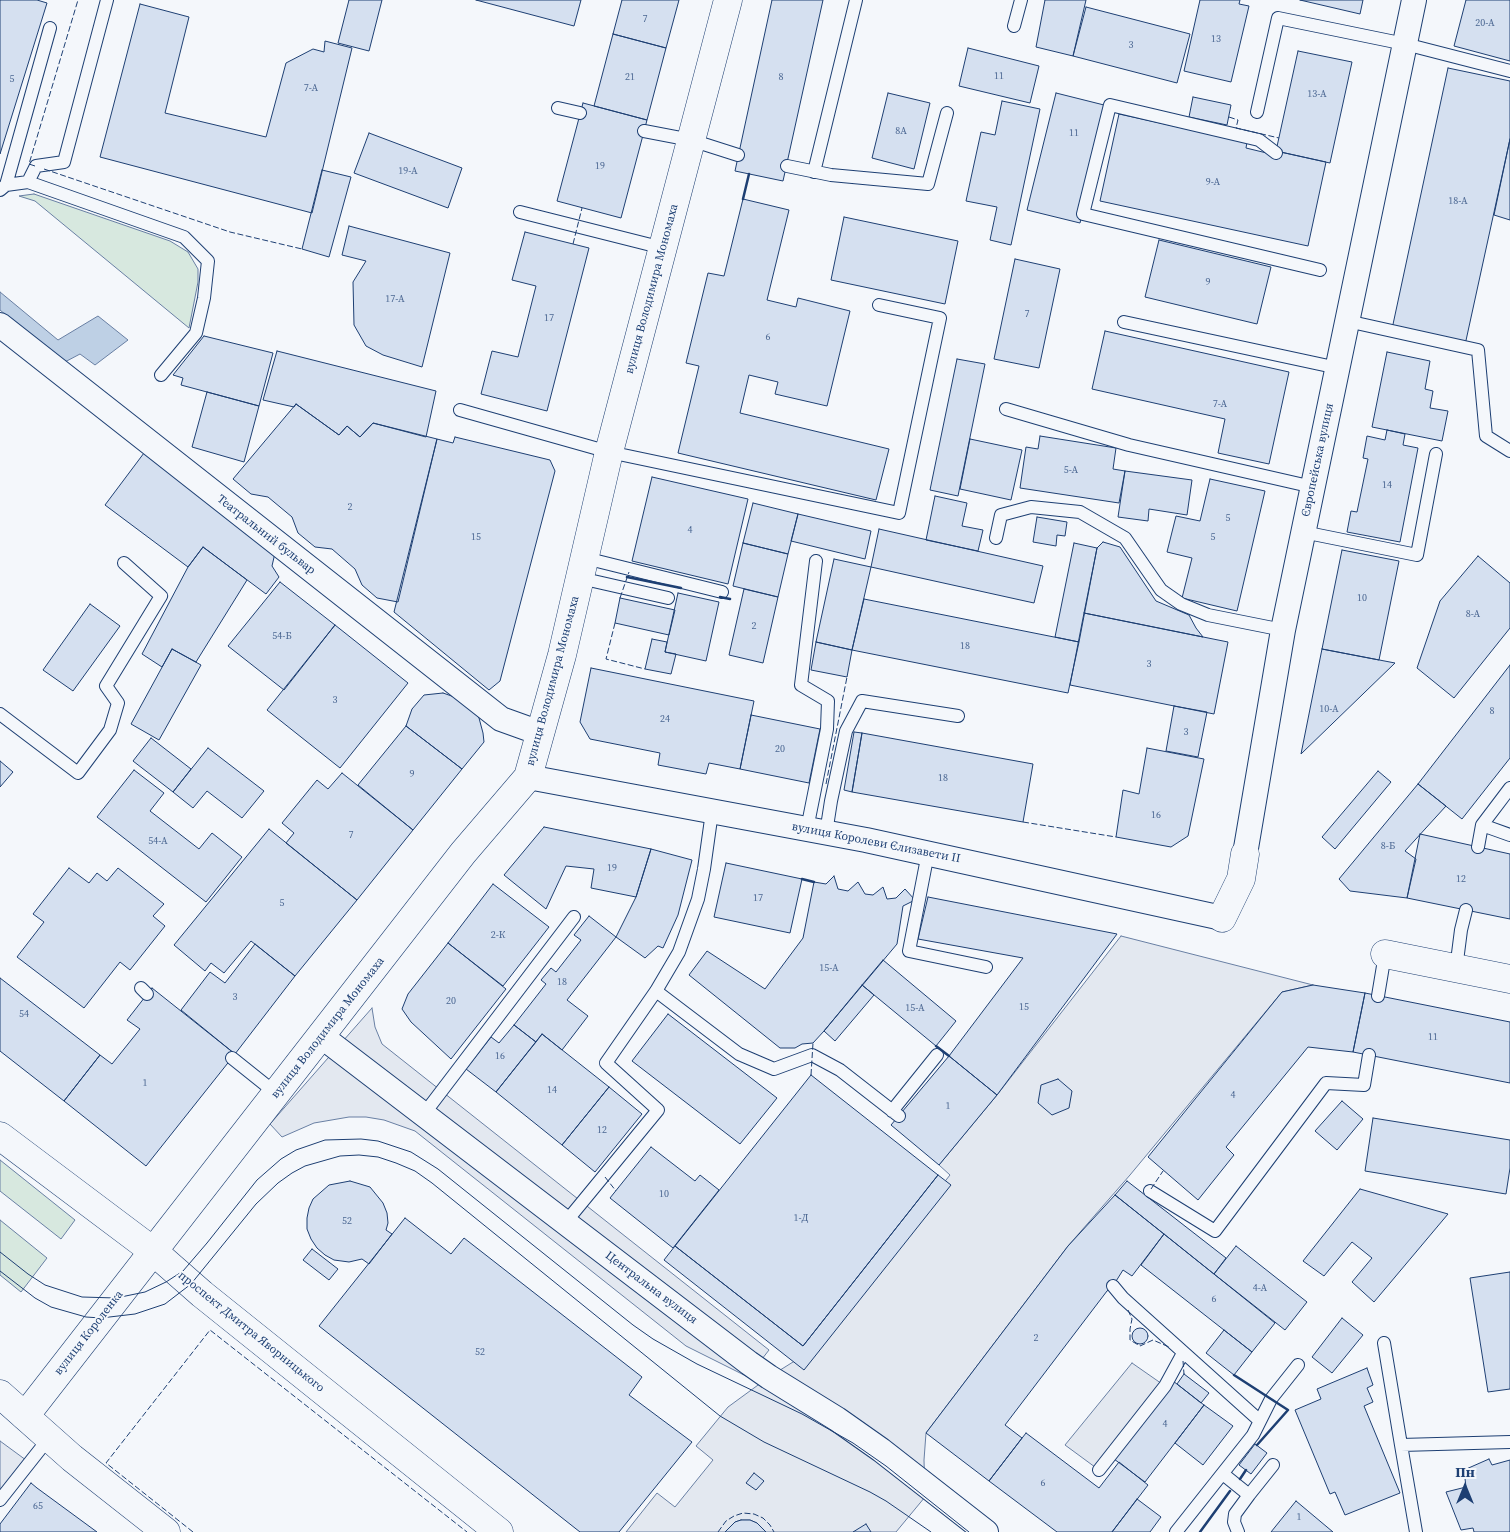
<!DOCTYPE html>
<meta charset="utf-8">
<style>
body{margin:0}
#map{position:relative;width:1510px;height:1532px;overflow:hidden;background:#f4f7fb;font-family:"Source Serif 4",serif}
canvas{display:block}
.north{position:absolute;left:1440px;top:1462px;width:50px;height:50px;-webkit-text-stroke:4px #f4f7fb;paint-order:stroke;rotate:0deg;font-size:14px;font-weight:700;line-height:20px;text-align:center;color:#1d3f73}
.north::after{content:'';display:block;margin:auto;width:18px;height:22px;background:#1d3f73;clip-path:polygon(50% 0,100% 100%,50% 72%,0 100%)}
</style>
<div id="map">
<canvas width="1510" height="1532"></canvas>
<div class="north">Пн</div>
</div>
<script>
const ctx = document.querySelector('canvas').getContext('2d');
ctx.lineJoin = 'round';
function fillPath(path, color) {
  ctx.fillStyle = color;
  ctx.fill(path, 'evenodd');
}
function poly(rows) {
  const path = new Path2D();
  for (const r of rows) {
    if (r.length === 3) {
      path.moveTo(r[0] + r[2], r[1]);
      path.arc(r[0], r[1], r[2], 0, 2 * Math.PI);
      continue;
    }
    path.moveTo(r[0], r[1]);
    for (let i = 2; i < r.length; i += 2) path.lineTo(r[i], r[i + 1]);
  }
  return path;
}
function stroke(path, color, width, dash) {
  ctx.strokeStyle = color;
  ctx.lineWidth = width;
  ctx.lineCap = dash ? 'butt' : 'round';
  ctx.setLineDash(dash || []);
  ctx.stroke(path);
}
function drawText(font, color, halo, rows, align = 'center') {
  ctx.font = font + ' "Source Serif 4",serif';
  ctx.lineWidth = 4;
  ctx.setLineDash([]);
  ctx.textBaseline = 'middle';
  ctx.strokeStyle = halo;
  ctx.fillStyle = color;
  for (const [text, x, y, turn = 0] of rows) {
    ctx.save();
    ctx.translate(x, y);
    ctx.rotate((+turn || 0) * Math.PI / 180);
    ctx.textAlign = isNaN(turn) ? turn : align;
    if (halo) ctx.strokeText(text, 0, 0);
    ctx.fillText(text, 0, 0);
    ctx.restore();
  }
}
const green = poly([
 [34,194,170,241,188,252,198,269,198,282,189,328,35,201,19,196,34,194],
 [0,1160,75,1220,61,1239,0,1191,0,1160],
 [0,1220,47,1258,21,1292,0,1275,0,1220]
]);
const parking = poly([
 [1121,936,1313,985,1282,992,1130,1175,1068,1246,926,1433,924,1460,925,1497,896,1532,766,1532,757,1523,750,1520,741,1520,735,1522,725,1532,626,1532,657,1493,675,1507,713,1460,696,1446,728,1407,769,1377,809,1352,950,1175,939,1165,997,1095,1121,936],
 [372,1008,375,1027,382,1044,769,1350,748,1377,686,1346,415,1131,384,1120,366,1117,349,1117,314,1123,282,1137,270,1124,372,1008],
 [1132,1363,1165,1386,1099,1470,1065,1445,1132,1363],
 [0,1441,30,1463,0,1500,0,1441]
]);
const water = poly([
 [0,292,58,340,98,316,128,340,95,365,80,354,63,363,0,310,0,292]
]);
const building = poly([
 [0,0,37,0,47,3,0,154,0,0],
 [349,0,382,0,369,51,338,43,349,0],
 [476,0,581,0,574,26,476,0],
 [622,0,679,0,666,48,613,34,622,0],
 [772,0,823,0,783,181,735,171,772,0],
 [1045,0,1086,0,1073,56,1036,47,1045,0],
 [1200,0,1240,0,1239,4,1249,6,1231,82,1184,71,1200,0],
 [1300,0,1363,0,1360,14,1300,0],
 [1466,0,1510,0,1510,61,1454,46,1466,0],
 [140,4,189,17,165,113,266,137,286,63,313,49,324,52,325,41,352,48,312,213,100,157,140,4],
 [1086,7,1190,34,1177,83,1073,56,1086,7],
 [613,34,666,48,647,120,594,106,613,34],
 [968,48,1039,66,1030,103,959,86,968,48],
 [1298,51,1352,62,1330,163,1276,151,1298,51],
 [1448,68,1510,81,1510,139,1465,345,1392,329,1448,68],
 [888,93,930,103,914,169,872,158,888,93],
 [1056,93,1108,106,1080,223,1027,210,1056,93],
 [1193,97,1231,105,1227,125,1189,117,1193,97],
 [1002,101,1040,109,1011,245,990,240,997,207,966,201,981,132,995,135,1002,101],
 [583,103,647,120,621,218,557,201,583,103],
 [1119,114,1247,142,1246,148,1275,155,1276,151,1326,162,1308,246,1100,201,1119,114],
 [369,133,462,168,448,208,354,173,369,133],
 [1510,139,1510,220,1494,215,1510,139],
 [322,170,351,177,329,257,302,249,322,170],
 [743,199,789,210,767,300,796,307,798,298,850,311,827,406,775,394,778,382,749,375,740,413,889,449,876,500,678,453,699,366,686,363,708,273,724,276,743,199],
 [844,217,958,241,945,304,831,280,844,217],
 [349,226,450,253,422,367,383,355,366,346,354,325,353,282,366,261,342,255,349,226],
 [525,232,589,248,547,411,481,394,492,351,518,357,536,286,512,280,525,232],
 [1159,240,1271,267,1257,324,1145,297,1159,240],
 [1015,259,1060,269,1039,368,994,359,1015,259],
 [1105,331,1289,372,1269,464,1218,453,1225,419,1092,389,1105,331],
 [204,336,273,353,259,406,181,385,183,378,173,375,204,336],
 [277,351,436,391,426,437,373,423,360,437,347,426,339,435,296,404,294,407,263,400,277,351],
 [1387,352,1430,361,1425,389,1433,391,1430,408,1448,411,1442,441,1372,427,1387,352],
 [957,359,985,364,958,496,930,490,957,359],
 [207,392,259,406,244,462,192,447,207,392],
 [296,404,339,435,347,426,360,437,373,423,437,439,398,602,377,598,362,585,355,569,332,549,315,547,298,533,292,517,268,497,251,494,233,479,296,404],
 [1387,430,1405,434,1403,445,1418,448,1400,542,1347,532,1351,511,1357,512,1368,459,1363,458,1367,436,1385,440,1387,430],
 [1040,436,1116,448,1113,469,1125,471,1119,503,1020,488,1026,447,1038,449,1040,436],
 [455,437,550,460,555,471,500,681,489,690,394,612,437,439,453,443,455,437],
 [970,439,1022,450,1011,500,960,489,970,439],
 [144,453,275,553,272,566,279,577,266,594,203,547,188,567,105,505,144,453],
 [1125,471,1192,480,1187,515,1149,509,1148,521,1118,517,1125,471],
 [652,477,748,499,728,584,632,561,652,477],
 [1210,479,1265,491,1237,611,1182,598,1192,558,1167,552,1176,516,1200,521,1210,479],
 [935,496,967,503,962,526,983,530,978,551,926,540,935,496],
 [753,503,798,514,788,554,743,543,753,503],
 [798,514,871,531,865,559,791,541,798,514],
 [1037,517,1067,522,1065,536,1057,535,1056,546,1033,542,1037,517],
 [879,529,1043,566,1034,603,871,567,879,529],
 [1103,542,1120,547,1156,601,1189,615,1196,628,1203,637,1084,613,1097,548,1103,542],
 [743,543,788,554,778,597,733,586,743,543],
 [1074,543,1097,548,1079,642,1055,637,1074,543],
 [203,547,247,580,196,662,172,649,162,667,142,654,188,567,203,547],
 [1342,550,1399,561,1379,660,1322,649,1342,550],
 [1478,556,1510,583,1510,628,1454,698,1417,668,1440,601,1478,556],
 [834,559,871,567,852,650,816,642,834,559],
 [280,582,335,625,284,690,228,646,280,582],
 [744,589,778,597,763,663,729,655,744,589],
 [678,593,719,602,706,661,665,652,678,593],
 [620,598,675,610,669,635,615,623,620,598],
 [864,599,1079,642,1068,693,852,650,864,599],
 [90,604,120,626,73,691,43,670,90,604],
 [1084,613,1228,642,1214,714,1070,685,1084,613],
 [335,625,408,683,340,768,267,710,335,625],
 [652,639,667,642,665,652,676,654,671,674,645,669,652,639],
 [816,642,852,650,847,677,811,670,816,642],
 [172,649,201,665,159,740,131,724,172,649],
 [1322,649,1395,663,1301,754,1322,649],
 [1510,665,1510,758,1462,819,1418,784,1510,665],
 [591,668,754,701,740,769,709,763,706,774,658,765,660,753,590,739,580,722,591,668],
 [443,693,463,700,479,718,483,733,484,742,462,769,406,726,412,709,424,695,443,693],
 [1174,706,1207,712,1198,757,1166,751,1174,706],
 [751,715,820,729,809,783,740,769,751,715],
 [406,726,462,769,413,830,358,785,406,726],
 [854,732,862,733,852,792,844,790,854,732],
 [862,733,1033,764,1023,822,852,792,862,733],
 [151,738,191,769,173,792,133,761,151,738],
 [208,748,264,791,242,818,207,791,193,808,173,792,208,748],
 [1147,748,1204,759,1188,836,1171,847,1116,837,1123,790,1139,794,1147,748],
 [0,761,13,772,0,787,0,761],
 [134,770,164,793,150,811,199,849,212,833,242,857,206,902,97,817,134,770],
 [1378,771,1391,782,1335,849,1322,837,1378,771],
 [342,773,413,830,357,900,286,843,294,833,282,823,317,780,328,789,342,773],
 [1418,784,1446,806,1405,851,1416,859,1407,898,1350,891,1339,879,1418,784],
 [544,827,651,849,636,897,591,888,594,869,566,866,546,909,504,875,544,827],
 [269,829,357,900,295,976,251,941,224,973,211,963,205,971,174,945,269,829],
 [1420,834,1510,854,1510,919,1407,898,1420,834],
 [651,849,692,860,678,915,663,948,658,946,645,958,616,937,636,897,651,849],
 [726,863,802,879,790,933,714,917,726,863],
 [69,868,89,883,97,873,107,881,118,868,164,904,153,916,165,926,130,970,120,962,84,1008,17,957,44,922,33,914,69,868],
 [834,876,838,889,848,891,858,882,865,894,873,895,883,887,887,899,896,898,905,889,915,900,903,906,897,944,824,1031,813,1043,802,1044,795,1048,780,1048,689,975,707,951,765,989,803,938,814,882,826,884,834,876],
 [493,884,549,927,503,986,448,943,493,884],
 [928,897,1117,934,997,1095,949,1056,1023,958,918,939,928,897],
 [589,916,616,937,567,1000,588,1016,562,1050,542,1034,536,1042,514,1025,546,984,541,980,551,968,556,972,581,940,574,935,589,916],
 [448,943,506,989,451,1059,411,1022,402,1009,408,994,448,943],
 [255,944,295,976,235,1054,181,1010,210,972,225,983,255,944],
 [883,960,956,1021,936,1046,862,985,883,960],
 [0,978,100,1055,64,1101,0,1051,0,978],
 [862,985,874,995,835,1041,824,1031,862,985],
 [1313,985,1365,993,1353,1052,1308,1047,1226,1147,1234,1155,1198,1200,1148,1157,1282,992,1313,985],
 [152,988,235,1054,146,1166,64,1101,100,1055,112,1064,140,1029,127,1020,152,988],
 [1365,993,1510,1022,1510,1083,1353,1052,1365,993],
 [668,1014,777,1098,740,1144,632,1061,668,1014],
 [514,1025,536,1042,496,1092,466,1069,491,1037,499,1043,514,1025],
 [542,1034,609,1087,562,1145,496,1092,542,1034],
 [949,1056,997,1095,939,1165,891,1125,949,1056],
 [811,1075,938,1175,803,1346,675,1246,811,1075],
 [1058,1079,1072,1091,1069,1108,1052,1115,1038,1103,1041,1085,1058,1079],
 [609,1087,642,1114,595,1172,562,1145,609,1087],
 [1342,1101,1363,1119,1337,1150,1315,1131,1342,1101],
 [1373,1118,1510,1140,1510,1168,1506,1194,1365,1171,1373,1118],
 [651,1147,695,1181,700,1175,719,1190,673,1248,610,1198,651,1147],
 [938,1175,951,1185,804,1370,664,1260,675,1246,803,1346,938,1175],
 [350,1181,370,1187,383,1203,387,1213,388,1223,386,1230,392,1234,369,1264,362,1259,349,1262,334,1260,325,1255,317,1248,311,1239,307,1229,307,1218,309,1208,313,1199,329,1185,350,1181],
 [1127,1181,1226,1258,1214,1274,1115,1195,1127,1181],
 [1360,1189,1448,1214,1374,1302,1352,1282,1372,1258,1352,1242,1324,1276,1303,1261,1360,1189],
 [1115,1195,1164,1234,1132,1276,1123,1270,1113,1286,1107,1291,1005,1425,1022,1438,989,1481,926,1433,1068,1246,1115,1195],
 [405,1218,451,1254,464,1238,642,1377,629,1395,692,1442,619,1532,580,1532,319,1326,405,1218],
 [1164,1234,1275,1323,1252,1352,1141,1265,1164,1234],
 [1236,1246,1307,1302,1285,1330,1214,1274,1236,1246],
 [312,1249,338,1269,329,1280,303,1260,312,1249],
 [1510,1272,1510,1389,1488,1392,1470,1278,1510,1272],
 [1342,1318,1363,1335,1332,1373,1312,1357,1342,1318],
 [1140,1336,8],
 [1224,1330,1252,1352,1234,1375,1206,1353,1224,1330],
 [1367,1368,1373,1385,1367,1388,1373,1402,1364,1406,1400,1493,1345,1515,1335,1492,1330,1494,1295,1410,1321,1399,1317,1389,1367,1368],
 [1184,1374,1209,1393,1201,1403,1177,1384,1184,1374],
 [1173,1381,1204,1405,1145,1482,1114,1459,1173,1381],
 [1204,1405,1233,1426,1203,1465,1175,1443,1204,1405],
 [1026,1433,1099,1488,1119,1462,1148,1485,1112,1532,1057,1532,989,1481,1026,1433],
 [1255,1444,1267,1453,1251,1474,1239,1465,1255,1444],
 [1489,1459,1492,1465,1510,1460,1510,1532,1474,1532,1473,1528,1461,1530,1446,1492,1466,1487,1464,1470,1489,1459],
 [754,1473,764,1481,756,1490,746,1483,754,1473],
 [31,1483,37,1488,97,1532,0,1532,0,1524,31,1483],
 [1137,1499,1161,1517,1150,1532,1112,1532,1137,1499],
 [1296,1501,1333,1532,1271,1532,1296,1501],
 [741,1520,750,1520,757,1523,766,1532,725,1532,735,1522,741,1520],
 [866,1524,871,1532,853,1532,866,1524]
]);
const lane = poly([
 [1014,26,1021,0],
 [558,108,580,113],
 [1257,112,1278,18,1405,44,1510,71],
 [644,131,691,140,738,155],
 [1276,153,1259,140,1110,105,1083,214,1320,270],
 [787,166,831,175,928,184,947,113],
 [814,172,856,0],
 [28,182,36,166,64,162,107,0],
 [6,185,50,28],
 [0,190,6,185,28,182,184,237,208,261,204,298,196,333,161,375],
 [520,212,663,248],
 [1347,321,1478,350,1486,436,1510,451],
 [1124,322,1338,368],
 [1006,409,1129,445,1313,487],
 [460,410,609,452,899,513,940,318,879,305],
 [1303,532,1417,555,1436,454],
 [996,538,1001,515,1031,507,1080,512,1125,538,1161,590,1181,604,1208,615,1283,630],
 [585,558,722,592],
 [580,578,668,598],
 [0,714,78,773,110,730,118,703,106,686,161,596,124,563],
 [1482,825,1510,835],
 [807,829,827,729,828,701,801,685,816,561],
 [826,833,831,801,846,731,862,701,958,716],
 [1478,847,1482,825,1510,788],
 [928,853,909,951,986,967],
 [1456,969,1461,930,1466,910],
 [141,988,147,994],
 [656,991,739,1054,774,1069,812,1055,840,1070,899,1116],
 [1378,996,1385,954],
 [232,1058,277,1094],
 [892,1111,937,1055],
 [424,1114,574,917],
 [1150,1191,1215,1231,1326,1083,1364,1085,1369,1055],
 [565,1223,658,1110,606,1063,656,991,679,952,698,899,704,869,712,812],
 [1113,1286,1123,1298,1260,1421,1253,1435,1176,1532],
 [1384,1343,1401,1445,1510,1442],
 [1260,1421,1271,1399,1298,1365],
 [1401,1445,1416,1532],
 [1099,1470,1165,1386,1183,1353],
 [1223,1474,1249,1495,1273,1465],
 [0,1500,49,1438],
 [1238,1532,1234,1522,1235,1514,1249,1495]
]);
const street = poly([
 [0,325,501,719,540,733],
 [528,777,866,840,1222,918],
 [1245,854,1283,630,1414,0],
 [321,1036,749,1363,769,1377,837,1419,881,1450,986,1532]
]);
const secondary = poly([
 [1222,918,1241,879,1245,854],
 [1385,954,1510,979],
 [25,1416,463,853,528,777,562,655,609,452,728,0]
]);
const primary = poly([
 [0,1136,153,1251,202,1294,499,1532],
 [0,1394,72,1458,166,1532]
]);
const tram = poly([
 [0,1252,28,1274,45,1285,82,1297,116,1298,145,1292,166,1282,183,1271,207,1243,257,1180,281,1159,296,1150,325,1140,361,1139,378,1141,411,1152,438,1169,633,1325,653,1339,697,1364,802,1414,853,1443,886,1466,969,1532],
 [0,1271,35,1298,51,1307,86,1317,101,1318,135,1314,165,1304,191,1284,256,1204,278,1183,292,1173,305,1166,340,1156,359,1155,378,1157,396,1163,415,1171,432,1183,720,1416,764,1442,870,1492,886,1501,931,1532]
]);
const fence = poly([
 [1229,117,1238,120,1236,128,1279,138],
 [35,166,29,164,78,0],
 [44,169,230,232,302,249],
 [573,244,582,208],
 [620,598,629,572],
 [615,623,606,659,645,669],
 [826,784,847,677],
 [1023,822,1116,837],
 [811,1075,813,1043],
 [605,1177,616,1191],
 [1151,1189,1163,1171],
 [1128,1310,1132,1319,1130,1329,1130,1340,1140,1346,1153,1340,1169,1347],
 [1183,1361,1184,1374],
 [193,1532,106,1463,210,1330,467,1532],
 [718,1532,726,1521,734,1516,743,1513,754,1514,763,1518,770,1525,774,1532]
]);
const wall = poly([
 [743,199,749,174],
 [627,577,681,588],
 [720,597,730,599],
 [802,879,814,882],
 [936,1046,949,1056],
 [1234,1375,1288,1410,1257,1445],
 [1240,1479,1246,1470],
 [1200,1532,1230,1491]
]);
const numberNames = [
 ["7",645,19],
 ["20-А",1485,23],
 ["13",1216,39],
 ["3",1131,45],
 ["11",999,76],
 ["21",630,77],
 ["8",781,77],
 ["5",12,79],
 ["7-А",311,88],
 ["13-А",1317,94],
 ["8А",901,131],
 ["11",1074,133],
 ["19",600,166],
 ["19-А",408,171],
 ["9-А",1213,182],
 ["18-А",1458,201],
 ["9",1208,282],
 ["17-А",395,299],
 ["7",1027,314],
 ["17",549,318],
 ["6",768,337],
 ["7-А",1220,404],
 ["5-А",1071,470],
 ["14",1387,485],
 ["2",350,507],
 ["5",1228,518],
 ["4",690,530],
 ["15",476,537],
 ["5",1213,537],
 ["10",1362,598],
 ["8-А",1473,614],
 ["2",754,626],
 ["54-Б",282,636],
 ["18",965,646],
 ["3",1149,664],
 ["3",335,700],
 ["10-А",1329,709],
 ["8",1492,711],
 ["24",665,719],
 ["3",1186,732],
 ["20",780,749],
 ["9",412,774],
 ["18",943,778],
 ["16",1156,815],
 ["7",351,835],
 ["54-А",158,841],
 ["8-Б",1388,846],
 ["19",612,868],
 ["12",1461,879],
 ["17",758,898],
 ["5",282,903],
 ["2-К",498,935],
 ["15-А",829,968],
 ["18",562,982],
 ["3",235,997],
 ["20",451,1001],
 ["15",1024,1007],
 ["15-А",915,1008],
 ["54",24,1014],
 ["11",1433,1037],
 ["16",500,1056],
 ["1",145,1083],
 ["14",552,1090],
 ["4",1233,1095],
 ["1",948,1106],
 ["12",602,1130],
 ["10",664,1194],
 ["1-Д",801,1218],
 ["52",347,1221],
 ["4-А",1260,1288],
 ["6",1214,1299],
 ["2",1036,1338],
 ["52",480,1352],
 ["4",1165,1424],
 ["6",1043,1483],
 ["65",38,1506],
 ["1",1299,1517]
];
const streetNames = [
 ["вулиця Володимира Мономаха",652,289,-75],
 ["Європейська вулиця",1318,460,-78],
 ["Театральний бульвар",266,535,38],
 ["вулиця Володимира Мономаха",553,681,-75],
 ["вулиця Королеви Єлизавети ІІ",876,843,11],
 ["вулиця Володимира Мономаха",328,1028,-52],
 ["Центральна вулиця",651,1288,37],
 ["проспект Дмитра Яворницького",251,1332,39],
 ["вулиця Короленка",89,1333,-52]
];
fillPath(green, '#d7e8df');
stroke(green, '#687fa3', 1);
fillPath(parking, '#e3e8f0');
stroke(parking, '#687fa3', 1);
fillPath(water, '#bed0e5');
stroke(water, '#687fa3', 1);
fillPath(building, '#d5e0f0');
stroke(building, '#1d3f73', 1);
stroke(lane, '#1d3f73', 14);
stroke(street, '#1d3f73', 26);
stroke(secondary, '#1d3f73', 29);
stroke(primary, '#1d3f73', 29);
stroke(lane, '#f4f7fb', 12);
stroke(street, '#f4f7fb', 24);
stroke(secondary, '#f4f7fb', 28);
stroke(primary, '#f4f7fb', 28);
stroke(tram, '#1d3f73', 1);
stroke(fence, '#1d3f73', 1, [6, 2.5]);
stroke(wall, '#1d3f73', 2.5);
drawText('10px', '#4b6792', null, numberNames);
drawText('12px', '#1d3f73', '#f4f7fb', streetNames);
</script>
